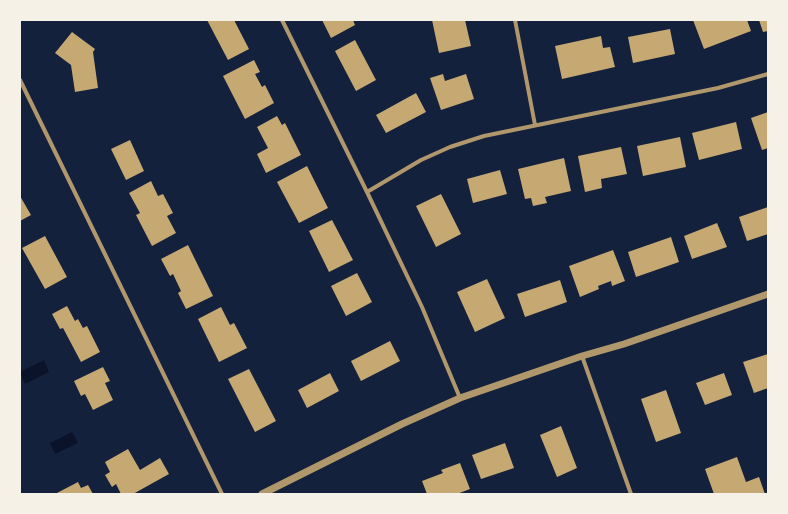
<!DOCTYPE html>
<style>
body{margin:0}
#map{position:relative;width:788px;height:514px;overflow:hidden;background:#14213d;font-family:Overpass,sans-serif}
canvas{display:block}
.frame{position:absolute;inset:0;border:21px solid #f6f1e7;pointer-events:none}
</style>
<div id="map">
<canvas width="788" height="514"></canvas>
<div class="frame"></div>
</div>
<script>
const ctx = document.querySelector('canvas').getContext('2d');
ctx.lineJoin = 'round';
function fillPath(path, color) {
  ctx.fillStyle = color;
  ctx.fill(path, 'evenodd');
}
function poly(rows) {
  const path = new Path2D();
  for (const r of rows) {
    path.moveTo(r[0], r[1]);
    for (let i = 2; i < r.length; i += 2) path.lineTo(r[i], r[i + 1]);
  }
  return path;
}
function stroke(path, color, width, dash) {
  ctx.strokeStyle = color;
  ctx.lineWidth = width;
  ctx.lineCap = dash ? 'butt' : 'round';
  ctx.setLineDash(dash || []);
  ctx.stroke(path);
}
const water = poly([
 [44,360,49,372,25,384,20,372],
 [72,432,78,443,55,454,50,443]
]);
const building = poly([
 [207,20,234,20,249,49,228,60],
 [322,20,353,20,355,25,331,38],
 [432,20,465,20,471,46,439,53],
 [693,20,747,20,751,31,704,49],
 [759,20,768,20,768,31,763,32],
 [670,29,675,54,633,63,628,37],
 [72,32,95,49,93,52,98,88,75,92,71,65,55,53],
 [601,36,603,48,610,47,615,67,562,79,555,46],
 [355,40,376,80,356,91,335,51],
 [254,60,260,72,255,74,262,87,265,85,274,103,245,119,223,76],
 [443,74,445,81,466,74,474,99,441,110,430,78],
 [416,93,426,112,386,133,376,115],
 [768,112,768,148,762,150,751,118],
 [277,116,282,125,285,123,301,155,266,173,257,154,268,148,257,127],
 [736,122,742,149,699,160,692,133],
 [680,137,686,167,643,176,637,146],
 [130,140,144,171,126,180,111,149],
 [621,147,627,174,601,179,602,188,585,192,578,156],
 [564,158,571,191,545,197,547,203,533,206,531,198,525,199,518,169],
 [307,166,328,208,299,223,277,182],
 [500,170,507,194,473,203,467,179],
 [151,181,158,196,163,194,173,213,167,216,176,233,152,246,136,215,140,213,129,193],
 [441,194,461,234,436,247,416,206],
 [20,196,31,215,20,221],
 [768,207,768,234,747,241,739,217],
 [332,220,353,260,329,272,309,231],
 [717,223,727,247,692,259,684,236],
 [45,236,67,277,45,289,22,248],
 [671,237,679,262,636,277,628,252],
 [188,245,213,296,186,309,178,293,181,291,173,274,170,276,161,259],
 [613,250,625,281,612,286,611,281,598,286,599,289,580,297,569,266],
 [357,273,372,302,346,316,331,286],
 [487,279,505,318,475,332,457,292],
 [560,280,567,302,525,317,517,294],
 [67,306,75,321,78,319,83,328,87,326,100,352,81,362,63,328,60,329,52,314],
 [221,307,230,325,234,323,247,348,219,362,198,319],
 [390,341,400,361,361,381,351,361],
 [768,354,768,388,754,393,743,362],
 [103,367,110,381,105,383,113,400,93,410,85,394,81,396,74,381],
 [249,369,276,421,255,432,228,379],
 [330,373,339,391,307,408,298,390],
 [724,373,732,395,705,405,696,383],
 [666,390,681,433,656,442,641,399],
 [561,426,577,468,557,477,540,435],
 [505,443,514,468,481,479,472,455],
 [128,449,140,470,160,458,169,474,133,494,121,494,116,484,112,487,105,475,110,472,105,462],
 [737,457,746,482,759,477,765,494,714,494,705,469],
 [460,463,470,489,457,494,427,494,422,481,443,473,441,470],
 [78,482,81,488,88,485,93,494,55,494]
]);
const minor = poly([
 [282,20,367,192,422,307,460,398],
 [515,20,535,125],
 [20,80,222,494],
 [367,192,421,160,450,147,484,136,718,88,768,74],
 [582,356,631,494]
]);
const tertiary = poly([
 [262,494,402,424,460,398,582,356,624,344,768,294]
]);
fillPath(water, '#0b132b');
fillPath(building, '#c6a872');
stroke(minor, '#b1986c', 4);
stroke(tertiary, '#b1986c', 7);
</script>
